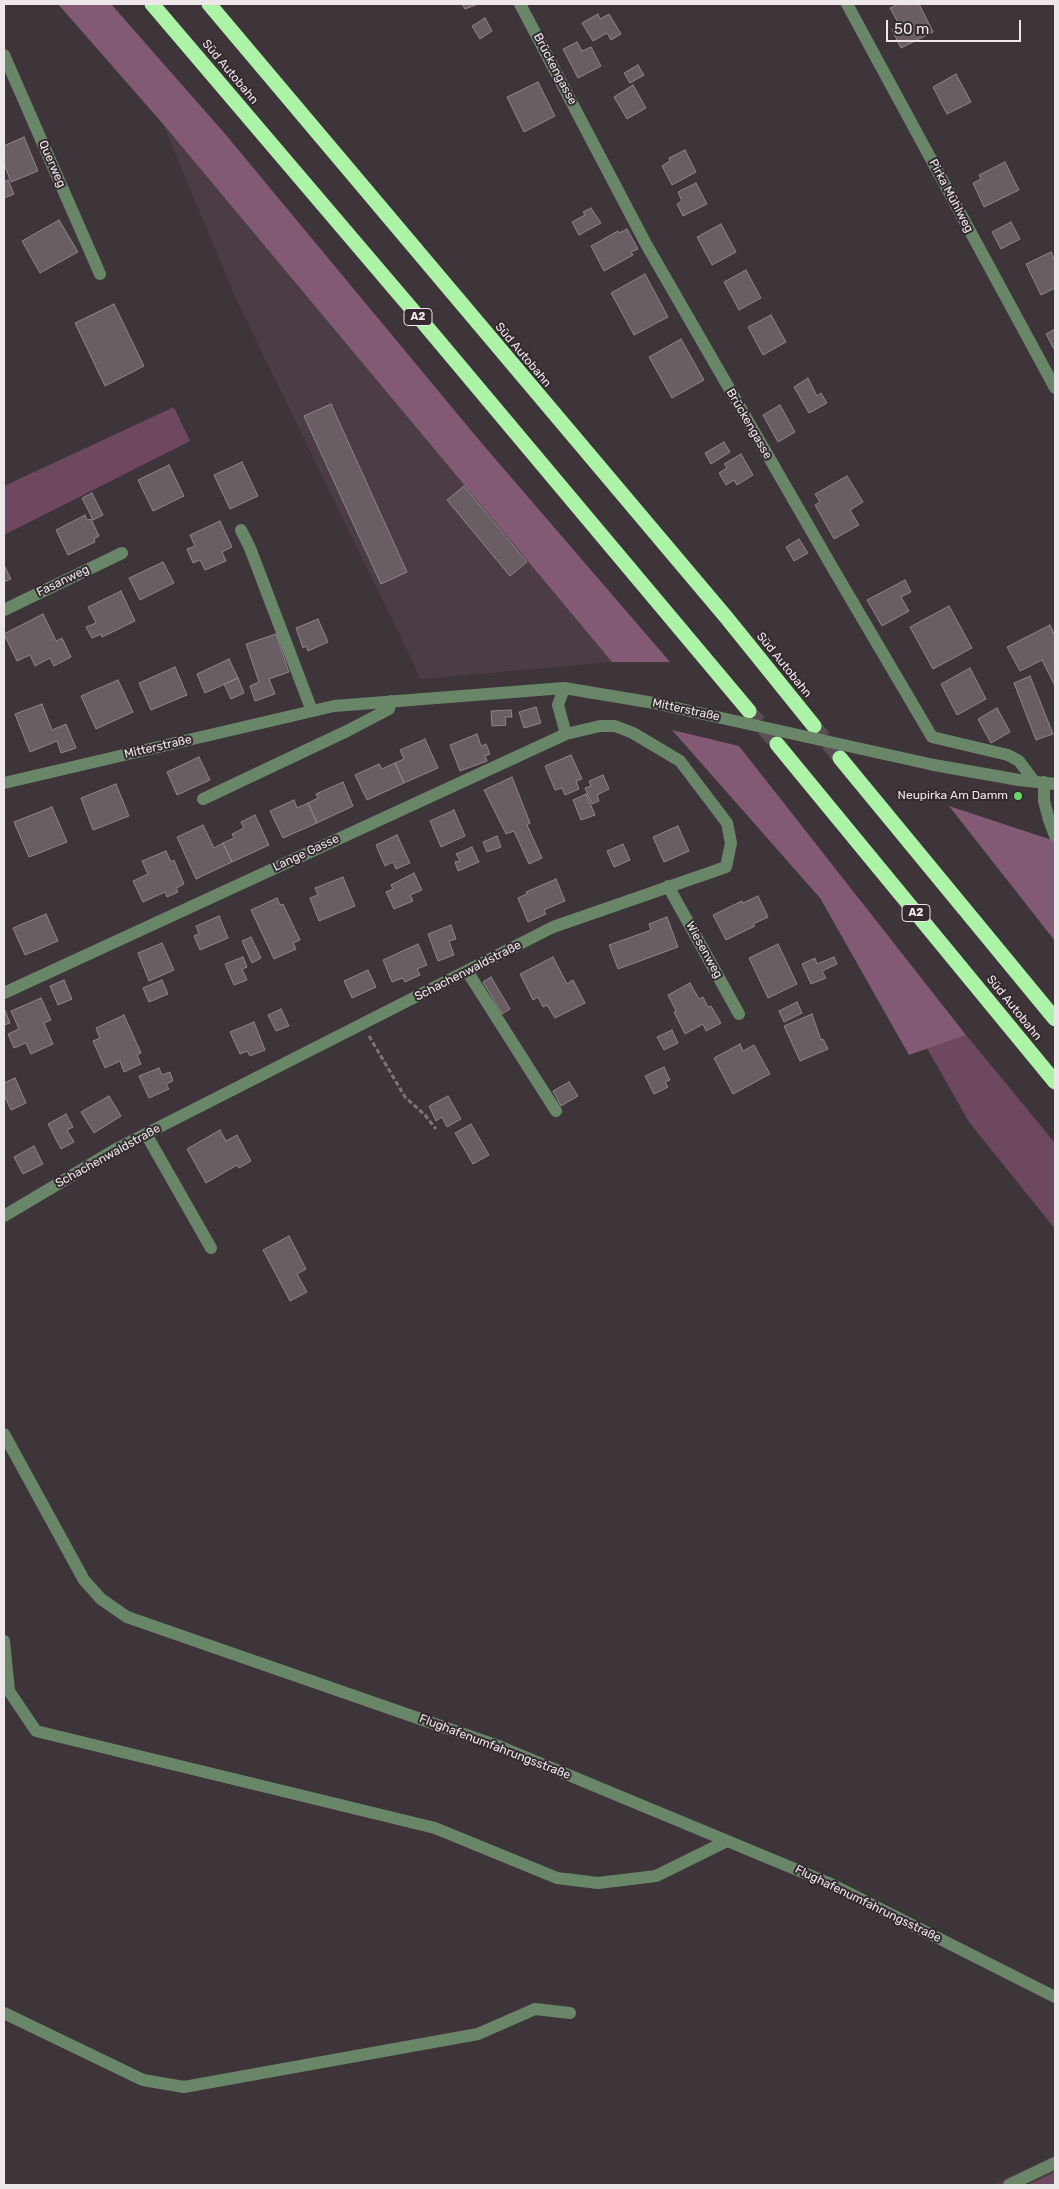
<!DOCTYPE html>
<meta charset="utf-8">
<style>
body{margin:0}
#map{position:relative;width:1059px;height:2189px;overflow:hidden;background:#3e353a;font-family:Rubik,sans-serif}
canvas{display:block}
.frame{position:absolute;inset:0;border:5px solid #ede7ea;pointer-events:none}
.scale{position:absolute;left:886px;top:20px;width:135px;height:22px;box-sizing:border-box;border:2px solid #ede7ea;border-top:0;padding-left:6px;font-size:15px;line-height:18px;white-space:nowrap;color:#ede7ea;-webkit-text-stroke:4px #342b30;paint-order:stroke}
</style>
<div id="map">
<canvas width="1059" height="2189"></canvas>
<div class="frame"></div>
<div class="scale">50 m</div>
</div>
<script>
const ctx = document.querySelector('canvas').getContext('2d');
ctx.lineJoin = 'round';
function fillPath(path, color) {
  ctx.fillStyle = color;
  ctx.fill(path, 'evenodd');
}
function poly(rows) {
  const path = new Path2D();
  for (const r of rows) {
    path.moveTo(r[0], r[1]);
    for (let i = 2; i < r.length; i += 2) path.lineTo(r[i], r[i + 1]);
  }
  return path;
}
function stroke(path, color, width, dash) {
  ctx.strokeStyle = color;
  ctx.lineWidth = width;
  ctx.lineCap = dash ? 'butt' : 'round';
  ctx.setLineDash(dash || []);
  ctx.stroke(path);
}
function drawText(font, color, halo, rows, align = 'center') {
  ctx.font = font + ' Rubik,sans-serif';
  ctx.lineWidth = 4;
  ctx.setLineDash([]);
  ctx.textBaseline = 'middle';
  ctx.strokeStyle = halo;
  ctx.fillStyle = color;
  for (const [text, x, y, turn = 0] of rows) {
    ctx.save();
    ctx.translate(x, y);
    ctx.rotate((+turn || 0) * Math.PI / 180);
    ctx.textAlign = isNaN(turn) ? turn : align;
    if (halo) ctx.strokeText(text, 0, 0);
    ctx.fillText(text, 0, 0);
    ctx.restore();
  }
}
const built = poly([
 [163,124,612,662,421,679,237,301],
 [1055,2155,1055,2185,992,2185]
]);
const green = poly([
 [174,407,190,441,4,535,4,486],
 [966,1035,1055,1143,1055,1229,969,1122,927,1048],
 [1055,2172,1055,2185,1028,2185]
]);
const forest = poly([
 [58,4,111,4,226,135,479,440,670,662,612,662,163,124],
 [672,730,739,746,966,1035,909,1055,820,898],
 [949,806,1055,841,1055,941]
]);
const building = poly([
 [462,4,478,4,465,9,462,4],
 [899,4,919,4,933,32,901,48,892,30,900,26,890,8,899,4],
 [598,14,600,19,609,14,621,34,611,40,607,33,593,41,582,23,598,14],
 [485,18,492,31,480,39,472,26,485,18],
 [577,42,582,51,591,47,601,66,578,78,563,49,577,42],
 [638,65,644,75,630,83,624,73,638,65],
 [956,74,971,102,947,114,933,87,956,74],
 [538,82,555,116,524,132,507,97,538,82],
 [633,85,646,108,627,119,614,97,633,85],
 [24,137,38,171,11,182,4,164,4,146,24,137],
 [685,150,696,172,672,185,662,166,670,161,669,158,685,150],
 [1005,162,1019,190,984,207,973,183,981,179,979,175,1005,162],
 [8,180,14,194,4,198,4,182,8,180],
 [696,183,707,204,683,216,677,204,682,201,678,192,696,183],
 [591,208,601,223,579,235,572,222,585,215,583,212,591,208],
 [59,220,78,252,40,273,22,241,59,220],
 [1011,222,1020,239,1001,249,992,232,1011,222],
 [721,224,736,252,712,265,697,237,721,224],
 [627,229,638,249,631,252,633,255,604,271,591,246,618,231,619,233,627,229],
 [1051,252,1055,261,1055,288,1041,295,1026,264,1051,252],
 [746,270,761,298,739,310,724,282,746,270],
 [645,274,668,317,634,335,611,293,645,274],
 [114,304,144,366,105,386,75,323,114,304],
 [771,315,786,342,763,355,748,327,771,315],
 [1055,329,1055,348,1054,349,1046,334,1055,329],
 [681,339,704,380,672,398,649,357,681,339],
 [808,378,817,396,821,393,827,403,809,413,794,387,808,378],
 [331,404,407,572,381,584,304,416,331,404],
 [780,405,795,432,778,442,763,415,780,405],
 [724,442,730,452,711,464,705,453,724,442],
 [741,454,753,475,737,485,734,480,726,485,719,473,727,468,724,464,741,454],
 [242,462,258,496,230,509,214,475,242,462],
 [169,465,184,496,153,511,138,480,169,465],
 [847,476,863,502,850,510,859,525,834,539,815,505,820,502,815,494,847,476],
 [464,486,527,562,510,576,447,500,464,486],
 [92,493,103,515,93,520,82,498,92,493],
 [85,515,87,520,91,519,99,536,94,539,95,542,68,555,56,530,85,515],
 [220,521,232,547,222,552,226,561,205,570,200,560,193,563,187,549,195,546,190,535,220,521],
 [799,539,808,553,794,561,786,547,799,539],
 [163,562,174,583,140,600,129,578,163,562],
 [4,565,11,579,4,582,4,565],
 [905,580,911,592,901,597,909,611,882,626,867,600,905,580],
 [121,591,135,621,102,637,101,634,92,638,86,627,96,623,88,607,121,591],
 [949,606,972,648,933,669,910,627,949,606],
 [43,614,56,641,62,638,71,657,54,666,50,658,35,666,30,655,17,661,4,634,43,614],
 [318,619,328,642,308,651,306,646,303,648,296,628,318,619],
 [1050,625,1055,636,1055,686,1042,660,1020,671,1007,647,1050,625],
 [276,634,289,672,269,679,275,694,255,701,250,686,259,682,246,644,276,634],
 [229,659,238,678,205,693,197,674,229,659],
 [175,667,187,695,151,710,139,683,175,667],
 [970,668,986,699,957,715,941,684,970,668],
 [1030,676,1053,734,1036,740,1014,683,1030,676],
 [238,678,244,693,231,699,224,684,238,678],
 [118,680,133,712,96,729,81,696,118,680],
 [42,704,52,730,66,724,76,748,61,753,57,741,30,752,15,714,42,704],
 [536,707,541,723,524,728,519,712,536,707],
 [997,708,1010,732,991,743,978,719,997,708],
 [511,710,512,717,505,717,506,725,492,726,491,711,511,710],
 [477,734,481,746,486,744,490,754,485,756,487,761,460,771,450,745,477,734],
 [425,739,438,768,404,783,395,763,404,759,400,750,425,739],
 [571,755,582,779,576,781,579,789,565,795,562,788,555,790,545,766,571,755],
 [199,757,210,780,177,795,167,772,199,757],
 [395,763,404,783,367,800,355,775,379,764,382,769,395,763],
 [603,775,609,789,597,795,599,801,592,804,585,788,591,786,589,781,603,775],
 [512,777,530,823,527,825,542,858,529,864,514,831,506,834,484,790,512,777],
 [343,782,353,806,317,823,308,803,318,798,316,794,343,782],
 [116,784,129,816,93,830,81,798,116,784],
 [586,794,595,815,581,820,573,800,586,794],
 [294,800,297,808,308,803,317,823,283,838,270,811,294,800],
 [52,807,67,842,29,857,14,822,52,807],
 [454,810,465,836,441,847,430,821,454,810],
 [255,815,269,845,232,862,223,843,234,838,232,834,244,828,241,822,255,815],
 [203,825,214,848,223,843,232,862,196,879,177,837,203,825],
 [678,826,689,851,664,862,653,837,678,826],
 [397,835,410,863,396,869,393,862,385,866,376,845,397,835],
 [497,836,501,847,487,852,483,842,497,836],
 [623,844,630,860,614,867,607,851,623,844],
 [472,847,479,862,458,871,455,862,460,861,456,854,472,847],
 [166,851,171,862,174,860,184,884,176,888,178,892,167,897,165,892,143,902,133,881,148,874,142,861,166,851],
 [414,873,422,890,410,895,413,901,394,909,386,892,393,889,391,885,414,873],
 [343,877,355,906,319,921,310,898,318,895,315,888,343,877],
 [556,879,565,901,544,910,546,914,528,922,518,898,527,894,526,892,556,879],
 [758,896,768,917,753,924,755,926,726,940,713,915,742,901,743,903,758,896],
 [277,898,280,905,283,904,300,940,293,943,296,949,274,959,251,910,277,898],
 [46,914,58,941,25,955,13,928,46,914],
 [219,916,228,938,200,950,194,936,199,934,196,926,219,916],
 [667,917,678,947,618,969,609,945,651,930,649,924,667,917],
 [451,925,456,939,449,941,454,955,438,961,428,934,451,925],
 [251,937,261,958,252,963,242,941,251,937],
 [162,943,174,970,149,981,138,953,162,943],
 [418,944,427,965,417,969,420,975,405,982,403,978,392,982,383,960,418,944],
 [778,944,797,984,768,998,749,958,778,944],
 [243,957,247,967,242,969,247,980,234,985,225,964,243,957],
 [553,957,567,984,573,980,585,1003,555,1018,547,1005,543,1007,538,997,533,1000,520,974,553,957],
 [834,957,837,964,822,971,826,978,811,984,802,964,815,958,817,964,834,957],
 [368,970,376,987,352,998,344,981,368,970],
 [491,977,510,1009,502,1014,483,982,491,977],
 [64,980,72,999,58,1005,50,986,64,980],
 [162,980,168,994,149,1002,143,988,162,980],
 [690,983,699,999,703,997,708,1007,711,1006,721,1023,706,1031,703,1024,685,1034,674,1012,676,1011,668,995,690,983],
 [41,998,51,1020,44,1023,53,1044,31,1054,26,1043,14,1048,8,1034,19,1029,11,1011,41,998],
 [797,1002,802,1013,784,1022,779,1011,797,1002],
 [4,1008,10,1023,4,1025,4,1008],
 [281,1009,289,1026,276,1031,268,1015,281,1009],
 [812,1014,821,1040,823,1039,828,1049,800,1061,784,1026,812,1014],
 [124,1015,141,1053,137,1055,141,1064,124,1072,120,1061,105,1068,93,1041,100,1038,96,1028,124,1015],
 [254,1022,265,1050,250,1056,247,1051,240,1054,230,1032,254,1022],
 [672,1030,678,1043,664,1050,657,1037,672,1030],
 [740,1044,743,1051,754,1045,770,1074,733,1094,714,1058,740,1044],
 [664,1067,670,1080,665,1082,668,1087,654,1094,645,1076,664,1067],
 [159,1068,162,1075,170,1072,173,1081,166,1084,169,1089,149,1098,139,1076,159,1068],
 [15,1078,26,1103,11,1110,4,1095,4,1083,15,1078],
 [569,1082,578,1096,561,1106,553,1091,569,1082],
 [109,1096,121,1116,94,1133,81,1112,109,1096],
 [448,1096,461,1119,447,1127,442,1117,436,1121,429,1106,448,1096],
 [66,1114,73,1127,67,1130,74,1142,61,1149,48,1124,66,1114],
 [471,1124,489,1155,473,1164,455,1133,471,1124],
 [220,1130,226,1141,237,1135,251,1161,239,1168,237,1165,206,1183,187,1149,220,1130],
 [34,1146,43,1164,23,1174,14,1157,34,1146],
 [289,1236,306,1269,297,1274,307,1292,290,1301,263,1250,289,1236]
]);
const highwayTunnel = poly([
 [749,711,777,744],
 [814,726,840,758]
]);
const path = poly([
 [369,1036,405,1097,425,1115,436,1129]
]);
const minor = poly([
 [520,4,646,244,835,572,932,737,1008,755,1019,761,1034,781],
 [847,4,1055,388],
 [4,55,100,274],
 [241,530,250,548,312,711],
 [4,610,122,553],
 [934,765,1019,780,1055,784],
 [1044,782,1044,801,1049,820,1055,836],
 [4,783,334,706,564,688,654,703],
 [203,799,347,731,389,709,391,701],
 [668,886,739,1014],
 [467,971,556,1111],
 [4,993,566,734,558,705,564,688],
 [146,1134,211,1248],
 [4,1216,118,1148,553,927,726,867,731,843,727,823,680,761,633,733,615,726,600,726,566,734],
 [4,1434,84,1580,101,1599,127,1617,501,1747,831,1884,1055,1997],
 [4,1641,9,1691,36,1731,435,1828,557,1878,598,1883,656,1876,727,1841],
 [4,2013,143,2080,184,2087,478,2034,535,2009,570,2013],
 [1009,2185,1055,2163]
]);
const highway = poly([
 [152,4,416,314,749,711],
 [209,4,726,617,814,726],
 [777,744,1055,1082],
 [840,758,1055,1019]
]);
const minorBridge = poly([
 [654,703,934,765]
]);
const markers = [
 [1018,796,5,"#69d464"]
];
const shields = [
 [418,317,28],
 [916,913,28]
];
const shieldNames = [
 ["A2",418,317],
 ["A2",916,913]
];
const streetNames = [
 ["Brückengasse",555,69,62],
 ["Süd Autobahn",230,72,50],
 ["Querweg",52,164,66],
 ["Pirka Mühlweg",951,196,62],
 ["Süd Autobahn",523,355,50],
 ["Brückengasse",749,424,60],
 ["Fasanweg",63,581,-26],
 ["Süd Autobahn",784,665,51],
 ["Mitterstraße",686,710,12],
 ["Mitterstraße",158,747,-13],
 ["Lange Gasse",306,853,-25],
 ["Wiesenweg",704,950,61],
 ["Schachenwaldstraße",468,971,-27],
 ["Süd Autobahn",1014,1008,51],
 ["Schachenwaldstraße",108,1156,-29],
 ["Flughafenumfahrungsstraße",495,1747,21],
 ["Flughafenumfahrungsstraße",868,1904,26]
];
const poiNames = [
 ["Neupirka Am Damm",1008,796]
];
fillPath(built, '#4c3c45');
fillPath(green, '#6e485f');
fillPath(forest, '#835a73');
fillPath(building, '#685e64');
stroke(building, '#90858b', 1);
stroke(highwayTunnel, '#585054', 15, [15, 8]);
stroke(path, '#7c7478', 3, [5, 2.5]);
stroke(minor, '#6a8668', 12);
stroke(highway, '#acf3a7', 15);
stroke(minorBridge, '#6a8668', 12);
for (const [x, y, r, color] of markers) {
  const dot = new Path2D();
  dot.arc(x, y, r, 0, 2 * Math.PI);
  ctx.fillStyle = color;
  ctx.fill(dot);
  stroke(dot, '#342b30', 2);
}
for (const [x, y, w] of shields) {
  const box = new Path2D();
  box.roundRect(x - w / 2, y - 8.5, w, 17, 4);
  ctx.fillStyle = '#342b30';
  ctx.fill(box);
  stroke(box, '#ede7ea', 1);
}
drawText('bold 11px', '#ede7ea', null, shieldNames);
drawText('12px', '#ede7ea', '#342b30', streetNames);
drawText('12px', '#ede7ea', '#342b30', poiNames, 'right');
</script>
